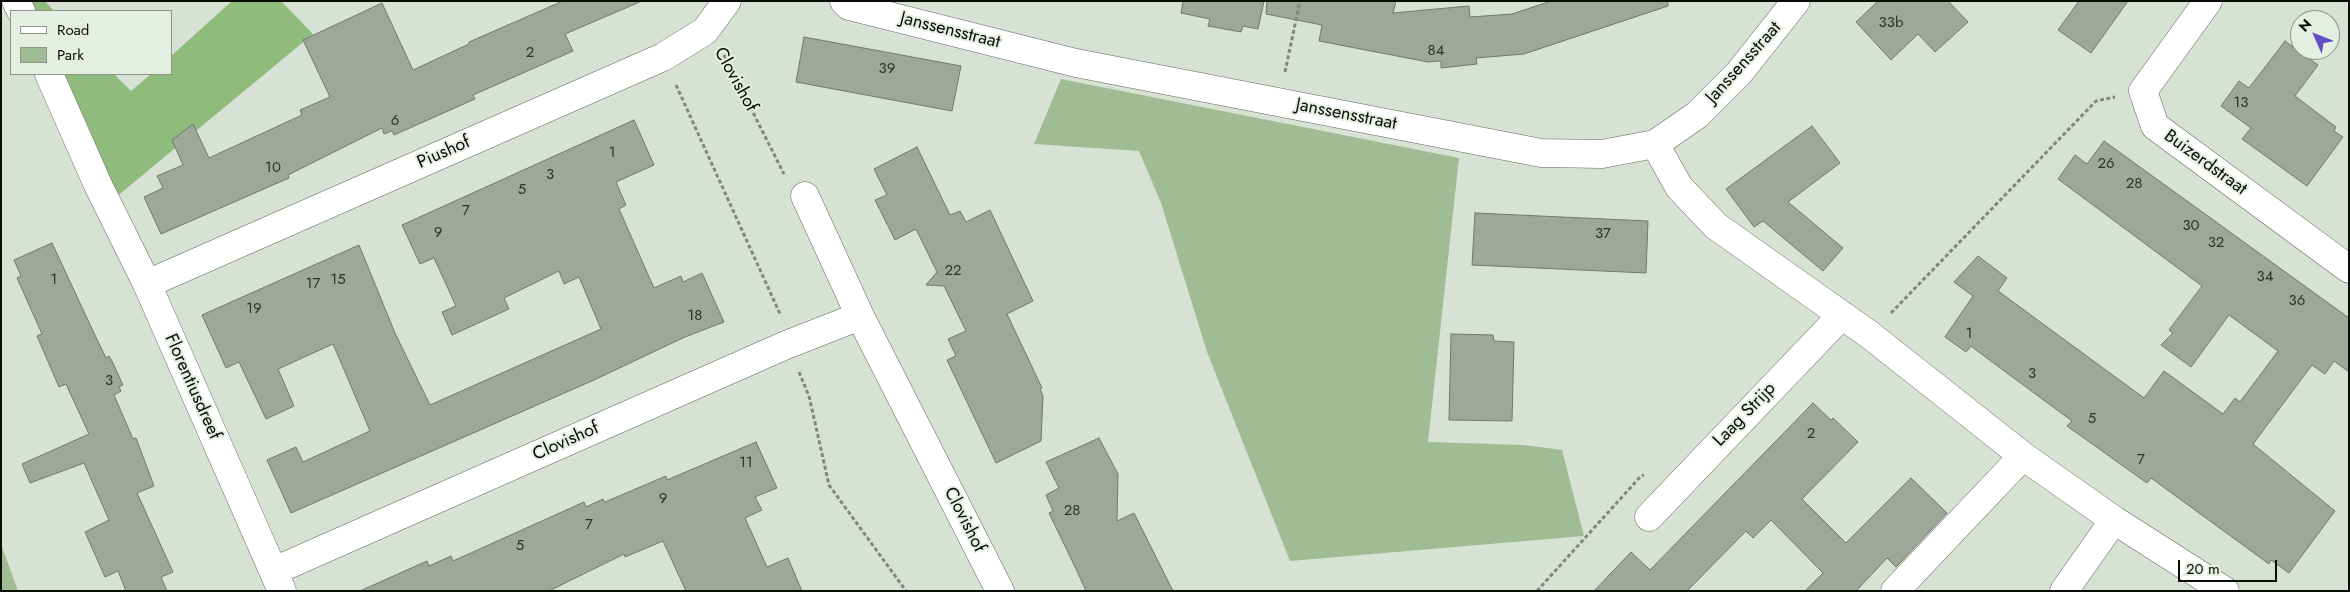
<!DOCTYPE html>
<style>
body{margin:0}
#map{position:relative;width:2350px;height:592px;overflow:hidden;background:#d8e2d4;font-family:Jost,sans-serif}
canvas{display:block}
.frame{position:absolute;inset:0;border:2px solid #090c08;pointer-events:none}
.legend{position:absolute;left:10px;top:10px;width:162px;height:65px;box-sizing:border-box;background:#e5efe1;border:1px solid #8d948a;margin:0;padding:6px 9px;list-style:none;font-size:15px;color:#090c08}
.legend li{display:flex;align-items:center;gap:10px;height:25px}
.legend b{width:25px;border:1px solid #8d948a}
.north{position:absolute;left:2290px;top:10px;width:50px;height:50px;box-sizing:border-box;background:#e5efe1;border:1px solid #8d948a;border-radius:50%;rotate:314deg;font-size:14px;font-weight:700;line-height:20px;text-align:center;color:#090c08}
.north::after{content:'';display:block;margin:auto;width:18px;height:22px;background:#644ec7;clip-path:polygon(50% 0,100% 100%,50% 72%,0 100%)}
.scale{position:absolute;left:2178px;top:560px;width:99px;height:22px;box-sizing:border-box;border:2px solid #090c08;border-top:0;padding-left:6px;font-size:15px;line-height:18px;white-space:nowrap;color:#090c08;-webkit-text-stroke:4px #e5efe1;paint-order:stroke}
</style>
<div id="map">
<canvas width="2350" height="592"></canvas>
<div class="frame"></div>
<ul class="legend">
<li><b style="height:6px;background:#fff"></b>Road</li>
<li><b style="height:14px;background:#a0bc95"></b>Park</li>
</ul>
<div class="north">N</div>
<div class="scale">20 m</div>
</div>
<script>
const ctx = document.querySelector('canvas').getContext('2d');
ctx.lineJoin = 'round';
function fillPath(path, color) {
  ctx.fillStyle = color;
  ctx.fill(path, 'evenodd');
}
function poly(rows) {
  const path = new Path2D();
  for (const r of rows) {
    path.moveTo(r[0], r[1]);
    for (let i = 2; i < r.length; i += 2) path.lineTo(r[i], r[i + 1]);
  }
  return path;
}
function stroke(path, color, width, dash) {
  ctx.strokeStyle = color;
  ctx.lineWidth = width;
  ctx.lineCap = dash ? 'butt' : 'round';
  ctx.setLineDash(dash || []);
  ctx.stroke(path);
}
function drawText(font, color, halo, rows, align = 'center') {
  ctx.font = font + ' Jost,sans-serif';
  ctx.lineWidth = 4;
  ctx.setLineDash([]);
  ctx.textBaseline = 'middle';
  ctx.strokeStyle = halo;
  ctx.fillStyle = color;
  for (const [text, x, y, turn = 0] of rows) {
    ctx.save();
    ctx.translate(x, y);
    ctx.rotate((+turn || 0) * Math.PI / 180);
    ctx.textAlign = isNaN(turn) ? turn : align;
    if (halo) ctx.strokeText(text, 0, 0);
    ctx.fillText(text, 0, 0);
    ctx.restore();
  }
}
const green = poly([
 [1061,79,1459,158,1428,442,1524,445,1562,450,1584,536,1290,561,1207,352,1161,203,1139,151,1034,144],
 [1,544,18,591,1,591]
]);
const forest = poly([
 [17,1,45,1,54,11,23,11],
 [232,1,281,1,313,34,115,198,60,74,114,74,131,91,151,74,171,74,171,56]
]);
const building = poly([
 [563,1,642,1,565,34,573,51,473,95,475,99,394,135,392,131,384,134,382,128,288,175,289,178,161,234,144,197,163,188,157,176,183,165,172,140,193,124,209,158,302,115,300,110,330,97,303,40,382,3,413,70,469,44,469,42,563,1],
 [1183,1,1264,1,1258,29,1243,26,1241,32,1208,26,1210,19,1181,13,1183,1],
 [1267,1,1396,1,1393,13,1469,6,1470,17,1512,14,1551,1,1668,1,1668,6,1524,54,1476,58,1477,64,1441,68,1441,61,1428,62,1319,41,1322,25,1266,14,1267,1],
 [1878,1,1948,1,1968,22,1935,52,1918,34,1891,60,1856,22,1878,1],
 [2079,1,2128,1,2091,53,2058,30,2079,1],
 [804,37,961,66,952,111,796,82,804,37],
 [2285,41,2318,65,2295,96,2336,127,2334,131,2343,137,2307,186,2242,139,2251,128,2221,106,2239,81,2249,88,2285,41],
 [634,120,654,165,616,182,626,205,619,209,654,288,681,276,683,282,702,273,724,322,685,337,594,380,291,513,267,460,296,447,303,462,370,431,345,372,333,344,278,369,294,406,266,419,239,362,226,368,202,315,359,245,395,333,430,405,601,329,579,277,564,284,559,271,504,298,509,309,452,335,442,312,456,306,434,258,420,264,402,225,634,120],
 [1812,126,1840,163,1788,202,1843,248,1823,271,1763,221,1754,227,1726,189,1812,126],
 [2104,141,2349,318,2349,372,2334,361,2325,374,2312,365,2253,444,2335,511,2289,573,2271,560,2269,564,2151,478,2147,483,2067,426,2072,421,1980,353,1971,346,1966,352,1945,337,1973,296,1954,282,1978,256,2007,278,1998,291,2144,398,2164,371,2223,414,2235,398,2240,402,2278,351,2229,315,2191,367,2161,345,2173,333,2169,330,2202,286,2058,179,2075,155,2087,164,2104,141],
 [917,147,950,215,960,211,966,222,990,210,1033,301,1007,314,1042,388,1040,389,1043,396,1041,441,996,463,947,360,956,356,948,339,966,331,944,286,926,285,937,272,916,229,895,240,875,200,887,195,874,169,917,147],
 [1475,213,1648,221,1646,273,1472,265,1475,213],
 [52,243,93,331,106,358,109,356,112,361,123,385,119,387,121,391,114,395,133,439,136,438,154,486,137,493,173,572,161,577,167,591,126,591,118,571,105,577,85,532,109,520,84,463,30,483,22,464,89,434,66,384,59,387,37,336,42,334,17,278,21,276,14,260,52,243],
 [1451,334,1493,335,1494,341,1514,342,1512,421,1449,420,1451,334],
 [1813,403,1831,420,1833,418,1858,442,1802,499,1846,543,1911,478,1947,513,1896,567,1887,558,1856,591,1805,591,1823,573,1771,520,1753,538,1746,531,1687,591,1594,591,1631,552,1650,570,1813,403],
 [1099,438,1118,474,1117,521,1134,513,1173,591,1086,591,1077,571,1049,513,1053,511,1046,495,1059,488,1046,462,1099,438],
 [756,442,777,488,755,497,762,510,745,518,767,567,788,558,802,591,686,591,663,541,625,557,624,554,549,591,360,591,427,561,429,566,451,556,453,561,584,502,586,507,603,499,605,502,666,476,667,480,756,442]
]);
const path = poly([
 [724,55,784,174],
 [1285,72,1300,1],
 [676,85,781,316],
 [1891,313,2096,101,2115,97],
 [799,372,809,396,829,485,906,591],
 [1537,591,1641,476,1644,475]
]);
const street = poly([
 [16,1,21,11],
 [844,1,849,6,1076,63,1541,153,1602,154,1655,144,1697,115,1739,73,1796,1],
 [2208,1,2143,91,2155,126,2349,269],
 [49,74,98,185,147,284,282,591],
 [1655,144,1679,187,1716,226,1870,335,2023,456,2114,520,2225,591],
 [805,196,860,316,1000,591],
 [147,284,663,57,705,31,727,1],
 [1649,517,1842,315],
 [274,571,786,345,860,316],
 [1895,591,2023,456],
 [2064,591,2114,520]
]);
const numberNames = [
 ["33b",1891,23],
 ["84",1436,51],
 ["2",530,53],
 ["39",887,69],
 ["13",2241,103],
 ["6",395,121],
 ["1",612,153],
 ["26",2106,164],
 ["10",273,168],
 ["3",550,175],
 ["28",2134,184],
 ["5",522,190],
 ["7",466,211],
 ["30",2191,226],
 ["9",438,233],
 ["37",1603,234],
 ["32",2216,243],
 ["22",953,271],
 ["34",2265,277],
 ["1",54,280],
 ["15",338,280],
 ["17",313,284],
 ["36",2297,301],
 ["19",254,309],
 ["18",695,316],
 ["1",1969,334],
 ["3",2032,374],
 ["3",109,381],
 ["5",2092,419],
 ["2",1811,434],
 ["7",2141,460],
 ["11",746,463],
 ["9",663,499],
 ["28",1072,511],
 ["7",589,525],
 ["5",520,546]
];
const streetNames = [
 ["Janssensstraat",950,31,14],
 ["Janssensstraat",1744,63,-48],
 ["Clovishof",735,80,61],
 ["Janssensstraat",1346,115,11],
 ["Piushof",444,153,-24],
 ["Buizerdstraat",2205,163,36],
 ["Florentiusdreef",192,387,66],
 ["Laag Strijp",1745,415,-46],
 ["Clovishof",566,442,-24],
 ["Clovishof",964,520,63]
];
fillPath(green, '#a0bc95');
fillPath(forest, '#8fbb7c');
fillPath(building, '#9ea79a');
stroke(building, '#6f796b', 1);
stroke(street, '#5e675a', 29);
stroke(path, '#80877d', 3, [4, 2.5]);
stroke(street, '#fff', 28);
drawText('15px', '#2e332c', null, numberNames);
drawText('18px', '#090c08', '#e5efe1', streetNames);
</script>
